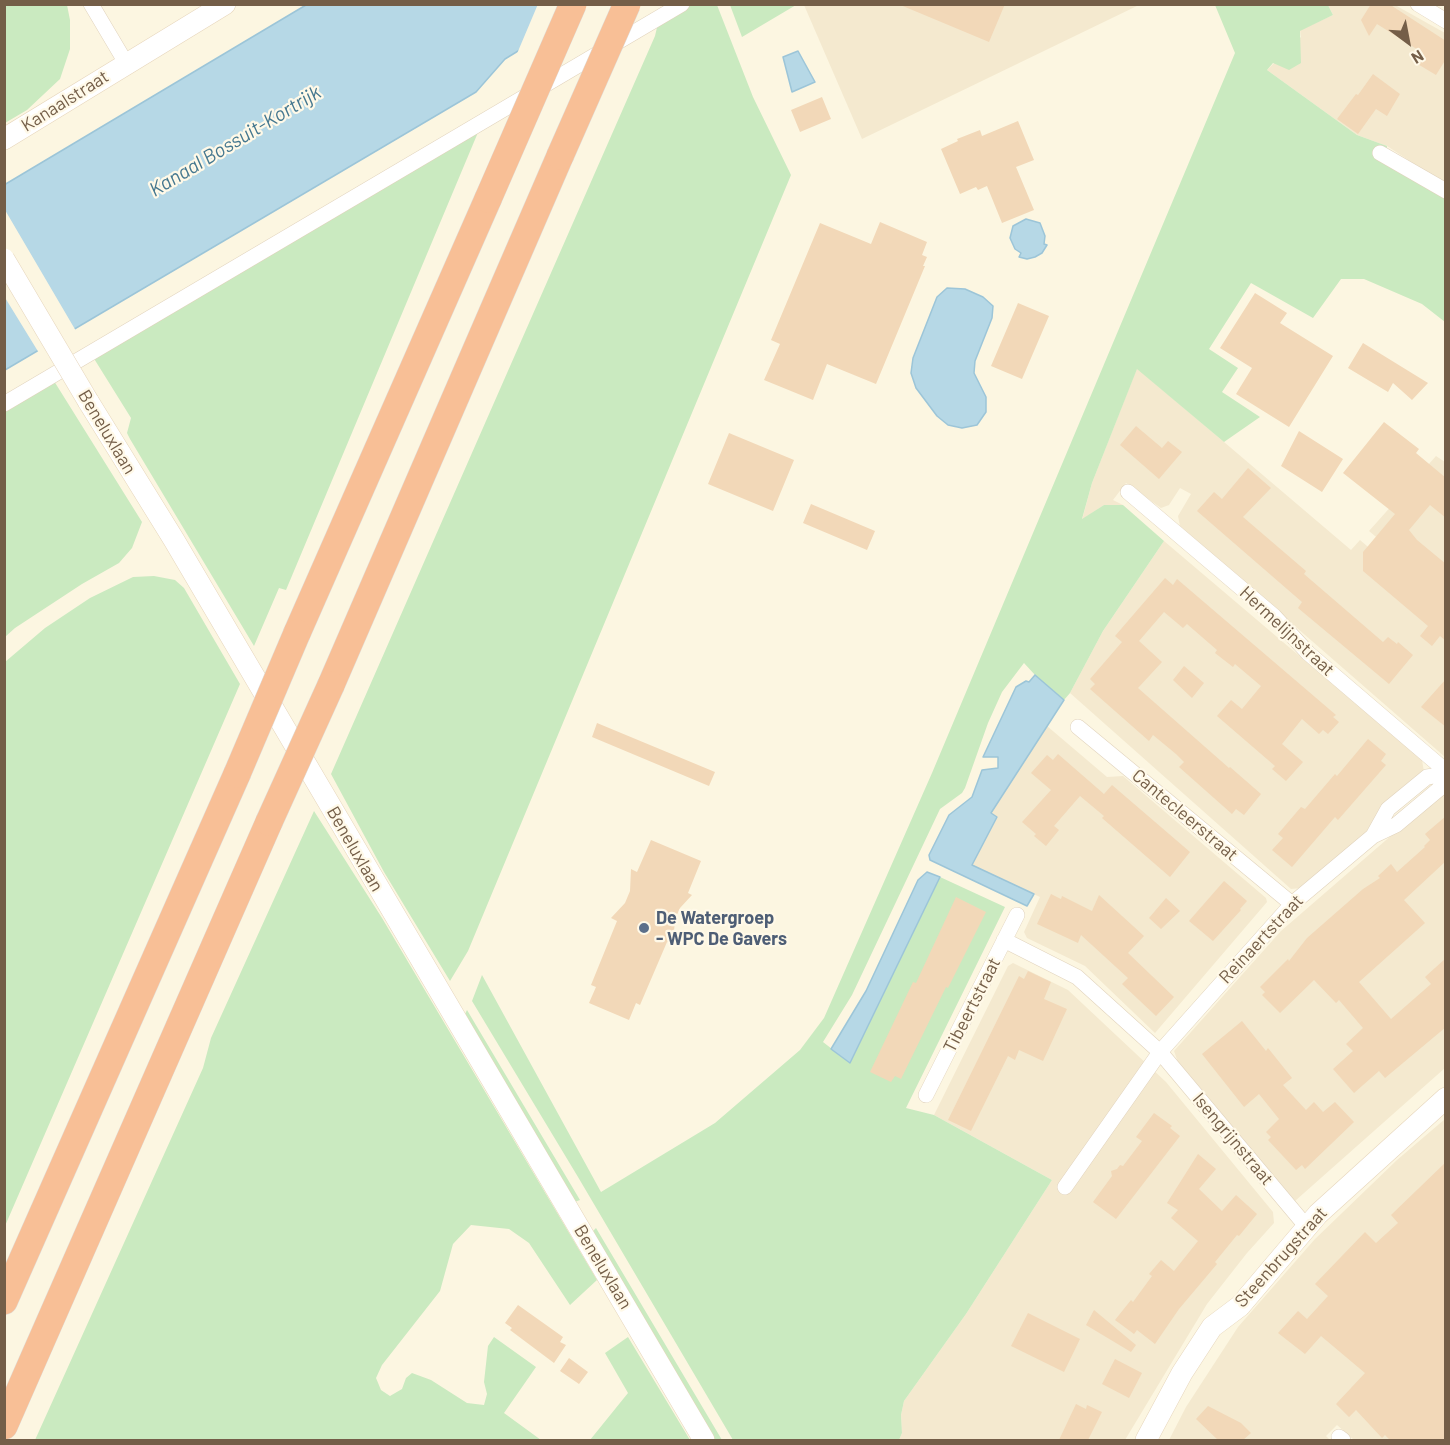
<!DOCTYPE html>
<style>
body{margin:0}
#map{position:relative;width:1450px;height:1445px;overflow:hidden;background:#fcf6e1;font-family:Barlow,sans-serif}
canvas{display:block}
.frame{position:absolute;inset:0;border:6px solid #745e48;pointer-events:none}
.north{position:absolute;left:1378px;top:12px;width:60px;height:60px;-webkit-text-stroke:4px #fff9e8;paint-order:stroke;rotate:148deg;font-size:16px;font-weight:700;line-height:24px;text-align:center;color:#745e48}
.north::after{content:'';display:block;margin:auto;width:21px;height:27px;background:#745e48;clip-path:polygon(50% 0,100% 100%,50% 72%,0 100%)}
</style>
<div id="map">
<canvas width="1450" height="1445"></canvas>
<div class="frame"></div>
<div class="north">N</div>
</div>
<script>
const ctx = document.querySelector('canvas').getContext('2d');
ctx.lineJoin = 'round';
function fillPath(path, color) {
  ctx.fillStyle = color;
  ctx.fill(path, 'evenodd');
}
function poly(rows) {
  const path = new Path2D();
  for (const r of rows) {
    path.moveTo(r[0], r[1]);
    for (let i = 2; i < r.length; i += 2) path.lineTo(r[i], r[i + 1]);
  }
  return path;
}
function stroke(path, color, width, dash) {
  ctx.strokeStyle = color;
  ctx.lineWidth = width;
  ctx.lineCap = dash ? 'butt' : 'round';
  ctx.setLineDash(dash || []);
  ctx.stroke(path);
}
function drawText(font, color, halo, rows, align = 'center') {
  ctx.font = font + ' Barlow,sans-serif';
  ctx.lineWidth = 4.5;
  ctx.setLineDash([]);
  ctx.textBaseline = 'middle';
  ctx.strokeStyle = halo;
  ctx.fillStyle = color;
  for (const [text, x, y, turn = 0] of rows) {
    ctx.save();
    ctx.translate(x, y);
    ctx.rotate((+turn || 0) * Math.PI / 180);
    ctx.textAlign = isNaN(turn) ? turn : align;
    if (halo) ctx.strokeText(text, 0, 0);
    ctx.fillText(text, 0, 0);
    ctx.restore();
  }
}
const residential = poly([
 [804,5,1139,5,862,139],
 [1328,5,1395,5,1445,33,1445,184,1387,146,1357,135,1267,70,1301,37,1300,30,1333,15],
 [1137,368,1351,550,1360,540,1445,613,1445,757,1180,526,1178,516,1191,494,1180,488,1169,505,1161,508,1126,483,1113,500,1123,505,1104,505,1082,520,1092,483],
 [1436,456,1445,462,1445,595,1369,531],
 [1164,541,1422,760,1424,772,1373,826,1301,888,1291,889,1070,693,1103,631],
 [1047,726,1107,777,1123,776,1266,898,1267,902,1155,1033,1085,966,1027,938,1024,932,1040,897,972,865,997,817,991,813],
 [1445,789,1445,1068,1295,1201,1179,1065,1174,1051,1281,931],
 [1013,963,1068,990,1166,1082,1273,1212,1274,1223,1247,1253,1207,1304,1125,1440,899,1440,902,1433,901,1415,904,1401,966,1314,1052,1180,934,1115,1008,966],
 [1445,1119,1445,1440,1354,1440,1337,1425,1326,1436,1330,1440,1169,1440,1186,1407,1238,1327,1315,1239,1397,1160]
]);
const green = poly([
 [4,5,67,5,70,20,70,49,60,79,27,110,5,123],
 [689,5,717,5,753,97,791,175,468,951,450,981,384,872,331,774,655,36,659,19],
 [730,5,730,4,796,5,742,37],
 [1215,5,1328,5,1333,15,1300,31,1301,63,1289,70,1273,63,1267,70,1357,135,1387,146,1385,163,1445,198,1445,322,1422,304,1364,279,1341,279,1313,318,1251,283,1209,349,1238,368,1222,392,1260,417,1224,442,1137,369,1092,483,1082,519,1104,505,1123,505,1164,541,1103,631,1070,693,1064,700,1035,675,1024,663,1002,692,988,723,965,788,962,793,940,809,852,995,823,1042,850,1063,940,877,1005,907,906,1108,934,1115,1052,1180,966,1314,904,1401,901,1415,902,1433,899,1440,733,1440,578,1177,472,1001,482,975,601,1192,715,1123,800,1050,824,1018,932,773,1235,53],
 [479,130,286,590,279,588,254,646,130,439,127,433,131,418,93,357],
 [54,381,142,522,132,548,119,563,82,584,15,628,5,637,5,409],
 [154,576,175,580,184,588,240,684,5,1226,5,662,45,628,90,598,133,577],
 [314,811,382,918,597,1280,570,1305,529,1243,509,1229,471,1225,453,1244,440,1291,382,1365,376,1378,381,1390,390,1396,402,1389,406,1378,412,1373,431,1380,467,1403,484,1405,487,1394,484,1382,488,1346,494,1337,536,1367,504,1413,541,1440,35,1440,203,1068,211,1038],
 [467,1010,580,1200,572,1203,463,1018],
 [596,1228,722,1440,713,1440,591,1233],
 [628,1337,690,1440,590,1440,628,1393,605,1353]
]);
const water = poly([
 [306,5,593,5,505,59,476,92,5,370,4,185,306,5],
 [798,51,815,82,792,92,783,57,798,51],
 [1026,219,1040,223,1045,236,1044,244,1047,245,1042,253,1035,257,1027,259,1019,257,1021,253,1015,249,1010,238,1013,226,1026,219],
 [947,288,965,289,983,297,993,306,992,318,975,361,974,373,986,397,986,412,977,425,962,428,948,425,937,416,916,388,911,373,913,358,937,297,947,288],
 [1035,675,1064,700,991,813,997,817,972,865,1034,894,1027,906,930,860,929,855,949,815,972,797,982,770,998,768,998,757,983,757,1016,687,1026,681,1029,682,1035,675],
 [927,872,940,877,850,1063,831,1049,866,991,918,880,927,872]
]);
const pier = poly([
 [538,4,596,5,516,56],
 [5,210,76,331,39,353,4,296]
]);
const building = poly([
 [898,4,1005,4,989,42],
 [1371,4,1389,4,1446,41,1446,59,1436,75,1416,63,1423,53,1377,24,1369,36,1361,20],
 [1373,74,1400,94,1387,116,1376,109,1358,134,1337,119,1356,94,1358,95],
 [822,97,831,119,800,132,791,110],
 [1018,121,1034,160,1016,167,1034,210,1002,223,987,186,978,190,976,187,960,194,941,149,958,141,957,139,980,130,982,136],
 [880,222,927,242,922,255,927,257,923,266,925,266,876,384,827,364,813,400,764,380,780,344,771,340,820,223,871,244],
 [1255,293,1287,313,1280,323,1333,356,1289,427,1236,394,1252,368,1220,348],
 [1018,303,1049,316,1022,379,991,366],
 [1363,343,1428,383,1412,400,1393,383,1388,392,1348,368],
 [1384,422,1419,449,1416,453,1446,478,1446,518,1430,505,1409,530,1417,540,1446,564,1446,641,1440,636,1432,646,1420,636,1428,626,1363,571,1363,552,1395,514,1343,473],
 [1136,426,1162,448,1168,441,1182,452,1159,479,1120,445],
 [1299,431,1343,459,1322,492,1281,466],
 [729,433,794,460,773,511,708,484],
 [1248,468,1271,488,1243,517,1306,571,1304,574,1383,642,1388,637,1397,644,1398,642,1413,655,1389,684,1298,608,1302,602,1197,511,1214,492,1222,499],
 [811,504,875,531,867,550,803,523],
 [1165,578,1173,585,1177,579,1336,715,1333,717,1339,722,1328,734,1323,730,1319,734,1302,719,1282,744,1303,762,1286,781,1272,769,1275,766,1217,716,1231,700,1242,709,1261,686,1235,664,1233,667,1215,653,1217,650,1187,624,1183,628,1164,612,1139,641,1162,662,1138,688,1229,768,1230,767,1261,794,1244,815,1236,809,1232,814,1179,767,1184,762,1176,754,1153,735,1149,741,1090,689,1095,684,1090,679,1122,642,1115,636],
 [1184,666,1204,683,1192,698,1173,680],
 [1446,679,1446,727,1421,707],
 [597,723,715,772,709,786,592,737],
 [1368,739,1386,754,1381,761,1386,765,1338,820,1335,817,1292,867,1272,850,1283,838,1278,834,1301,807,1305,809,1335,774,1337,776],
 [1058,754,1104,794,1112,785,1190,852,1170,877,1102,818,1104,816,1080,796,1054,826,1059,830,1046,846,1034,836,1036,834,1022,822,1051,790,1031,773,1047,755,1053,760],
 [1446,816,1446,861,1404,900,1425,923,1359,982,1391,1019,1431,984,1425,977,1446,958,1446,1027,1385,1078,1379,1071,1354,1093,1333,1069,1353,1051,1346,1044,1363,1028,1339,1000,1336,1003,1314,980,1280,1013,1262,995,1265,992,1260,987,1288,959,1289,961,1307,938,1363,889,1380,878,1378,876,1391,864,1397,872,1425,847,1424,846,1430,840,1425,834],
 [651,840,701,861,688,893,692,895,680,908,675,919,673,944,667,942,640,1005,636,1003,629,1020,589,1003,596,987,591,985,617,921,611,918,625,903,630,891,631,869,637,872],
 [1224,881,1247,901,1240,909,1241,910,1213,941,1189,921],
 [1051,894,1061,899,1062,896,1092,911,1099,895,1144,936,1128,953,1174,997,1156,1016,1122,984,1128,978,1081,935,1078,943,1037,924],
 [956,897,986,912,948,988,946,987,901,1079,895,1076,891,1082,870,1072,913,982,916,983],
 [1166,898,1180,911,1161,929,1149,918],
 [1028,971,1051,982,1044,999,1067,1009,1043,1061,1019,1050,1015,1060,1008,1056,971,1131,948,1120,1019,976,1024,979],
 [1242,1021,1266,1051,1268,1048,1292,1078,1283,1085,1306,1110,1314,1102,1323,1112,1335,1102,1354,1122,1305,1169,1302,1165,1296,1170,1268,1140,1271,1137,1266,1132,1279,1119,1259,1094,1244,1107,1202,1054],
 [1154,1113,1172,1126,1170,1128,1180,1136,1116,1219,1093,1202,1112,1176,1111,1171,1117,1169,1120,1165,1123,1166,1142,1141,1136,1137],
 [1198,1154,1216,1169,1199,1189,1222,1211,1236,1195,1257,1214,1239,1236,1237,1235,1215,1262,1217,1264,1179,1309,1155,1344,1137,1330,1134,1334,1115,1320,1131,1300,1133,1302,1152,1276,1149,1274,1161,1260,1174,1271,1198,1241,1171,1218,1178,1210,1167,1203],
 [1446,1162,1446,1440,1390,1440,1385,1435,1382,1438,1356,1410,1349,1417,1336,1404,1365,1373,1321,1336,1305,1354,1278,1333,1298,1311,1307,1319,1328,1296,1315,1284,1365,1232,1376,1243,1398,1223,1391,1215],
 [518,1305,563,1337,560,1342,566,1345,554,1363,510,1330,512,1328,505,1323],
 [1094,1310,1136,1345,1131,1352,1086,1325],
 [1028,1313,1080,1339,1064,1372,1011,1346],
 [569,1358,588,1372,579,1384,560,1371],
 [1115,1359,1142,1373,1129,1398,1102,1384],
 [1076,1404,1086,1409,1087,1405,1102,1412,1088,1440,1059,1440],
 [1208,1406,1241,1423,1251,1433,1243,1440,1218,1440,1196,1419]
]);
const street = poly([
 [91,4,126,63],
 [1418,4,1446,21],
 [1380,153,1446,191],
 [4,404,682,4],
 [1128,492,1274,616,1308,653,1446,771],
 [1078,727,1292,904],
 [1373,836,1396,825,1439,789,1446,778],
 [1004,940,1077,977,1160,1052,1306,1226],
 [926,1095,1017,915],
 [1065,1187,1160,1052,1292,904,1373,836,1388,809,1427,777,1446,774],
 [1339,1437,1343,1440]
]);
const secondary = poly([
 [4,139,225,4],
 [88,401,174,540,704,1440],
 [1146,1440,1182,1373,1212,1327,1240,1306,1318,1214,1446,1098]
]);
const highway = poly([
 [297,633,488,199],
 [331,685,560,156],
 [4,1301,237,774],
 [4,1426,269,822]
]);
const secondaryBridge = poly([
 [4,259,88,401]
]);
const highwayBridge = poly([
 [560,156,627,4],
 [488,199,573,4],
 [237,774,297,633],
 [269,822,331,685]
]);
const markers = [
 [644,928,6,"#5c6f8a"]
];
const streetNames = [
 ["Kanaalstraat",65,101,-32],
 ["Beneluxlaan",107,432,59],
 ["Hermelijnstraat",1287,631,43],
 ["Cantecleerstraat",1185,815,40],
 ["Beneluxlaan",355,849,60],
 ["Reinaertstraat",1261,939,-47],
 ["Tibeertstraat",972,1005,-63],
 ["Isengrijnstraat",1233,1139,50],
 ["Steenbrugstraat",1281,1257,-48],
 ["Beneluxlaan",603,1267,59]
];
const serviceNames = [
 ["De Watergroep",656,918],
 ["- WPC De Gavers",656,939]
];
const waterNames = [
 ["Kanaal Bossuit-Kortrijk",235,141,-31]
];
fillPath(residential, '#f4e9cf');
fillPath(green, '#caeac0');
fillPath(water, '#b6d8e6');
stroke(water, '#9cc5d8', 1.5);
fillPath(pier, '#fcf6e1');
fillPath(building, '#f2d8b8');
stroke(street, '#e1d3bd', 16);
stroke(secondary, '#e6d5bb', 22);
stroke(highway, '#e0dcd7', 28);
stroke(street, '#fff', 15);
stroke(secondary, '#fff', 21);
stroke(highway, '#f8bf96', 27);
stroke(secondaryBridge, '#e6d5bb', 22, []);
stroke(highwayBridge, '#e0dcd7', 28, []);
stroke(secondaryBridge, '#fff', 21);
stroke(highwayBridge, '#f8bf96', 27);
for (const [x, y, r, color] of markers) {
  const dot = new Path2D();
  dot.arc(x, y, r, 0, 2 * Math.PI);
  ctx.fillStyle = color;
  ctx.fill(dot);
  stroke(dot, '#fff9e8', 2);
}
drawText('18px', '#745e48', '#fff9e8', streetNames);
drawText('bold 18px', '#4e5e75', '#fff9e8', serviceNames, 'left');
drawText('italic 20px', '#44778f', '#fff9e8', waterNames);
</script>
